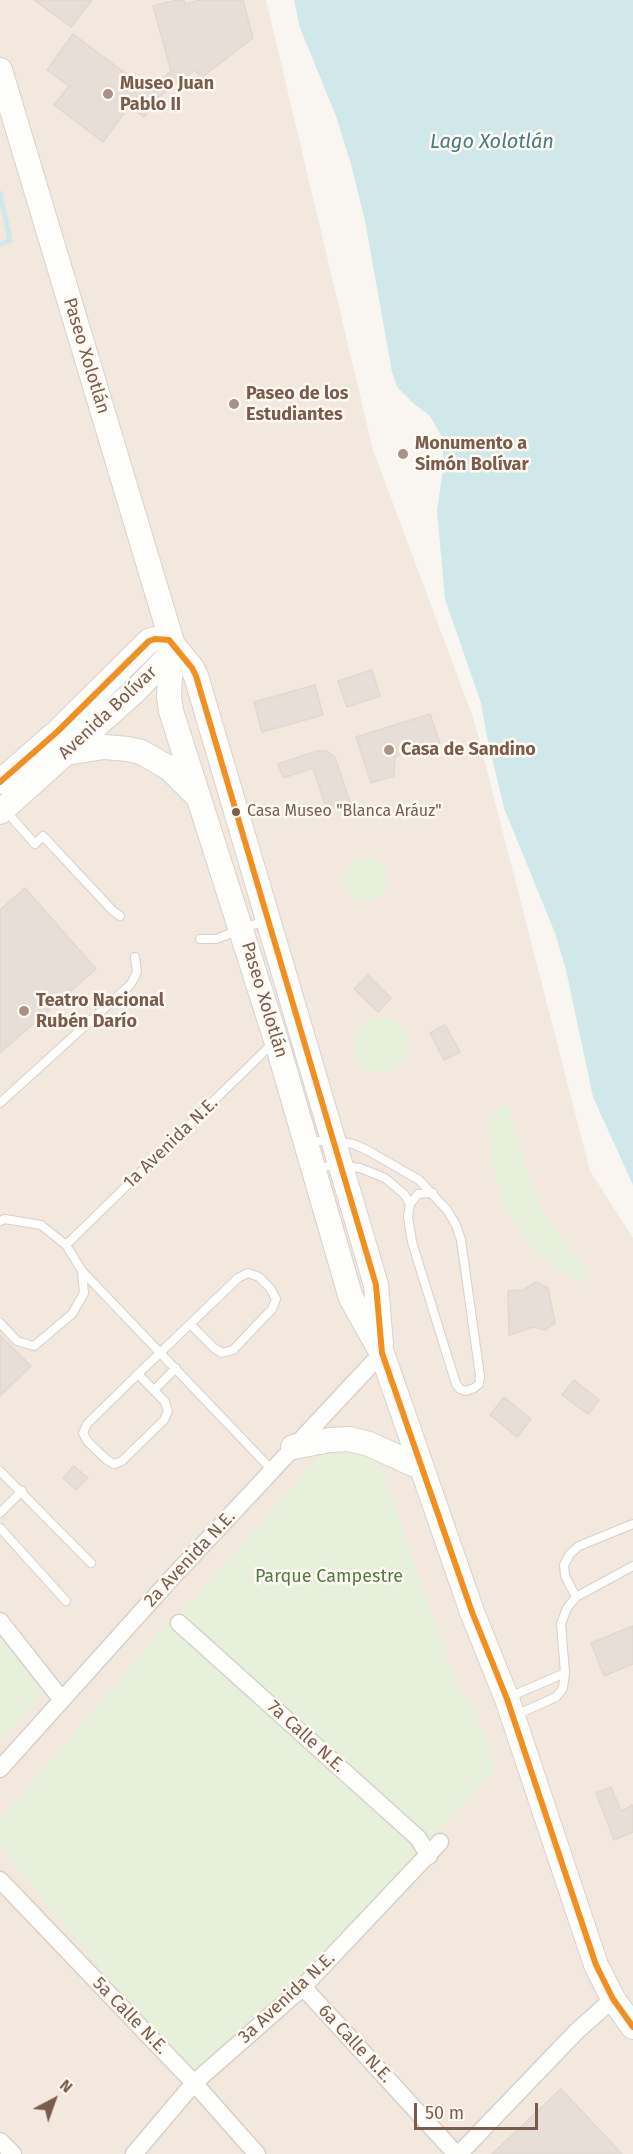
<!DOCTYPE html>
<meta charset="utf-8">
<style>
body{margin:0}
#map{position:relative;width:633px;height:2154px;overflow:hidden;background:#f9f5f0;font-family:"Fira Sans",sans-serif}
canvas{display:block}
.north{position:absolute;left:24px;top:2070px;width:60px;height:60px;-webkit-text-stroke:4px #fffaf3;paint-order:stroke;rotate:41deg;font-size:16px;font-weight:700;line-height:24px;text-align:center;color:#7a5c4d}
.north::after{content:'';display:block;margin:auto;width:21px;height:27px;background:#7a5c4d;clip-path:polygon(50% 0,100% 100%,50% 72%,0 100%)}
.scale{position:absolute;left:414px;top:2103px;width:124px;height:27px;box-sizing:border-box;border:3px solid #7a5c4d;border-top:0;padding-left:8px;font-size:18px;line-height:21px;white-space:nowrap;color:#7a5c4d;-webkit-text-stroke:4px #fffaf3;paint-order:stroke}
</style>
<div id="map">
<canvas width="633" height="2154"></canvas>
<div class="north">N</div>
<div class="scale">50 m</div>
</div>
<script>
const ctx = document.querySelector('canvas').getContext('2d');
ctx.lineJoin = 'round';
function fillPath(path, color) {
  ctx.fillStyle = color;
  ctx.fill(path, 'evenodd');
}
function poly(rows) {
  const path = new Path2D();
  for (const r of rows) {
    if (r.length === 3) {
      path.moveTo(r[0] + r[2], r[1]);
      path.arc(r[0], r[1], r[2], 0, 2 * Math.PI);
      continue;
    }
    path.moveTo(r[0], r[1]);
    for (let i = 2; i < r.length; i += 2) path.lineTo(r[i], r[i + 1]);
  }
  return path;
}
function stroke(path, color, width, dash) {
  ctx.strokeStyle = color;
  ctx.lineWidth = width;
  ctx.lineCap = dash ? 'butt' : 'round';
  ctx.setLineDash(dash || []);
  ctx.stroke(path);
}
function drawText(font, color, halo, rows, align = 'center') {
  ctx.font = font + ' "Fira Sans",sans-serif';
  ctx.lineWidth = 5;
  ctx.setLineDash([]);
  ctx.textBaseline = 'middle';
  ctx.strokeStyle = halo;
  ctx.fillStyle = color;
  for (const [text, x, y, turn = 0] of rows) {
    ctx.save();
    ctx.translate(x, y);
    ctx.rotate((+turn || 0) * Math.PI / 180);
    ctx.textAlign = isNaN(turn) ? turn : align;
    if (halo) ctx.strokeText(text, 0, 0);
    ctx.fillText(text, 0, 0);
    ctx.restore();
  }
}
const residential = poly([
 [0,0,266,0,373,450,474,720,590,1171,633,1238,633,2154,0,2154]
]);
const green = poly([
 [366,879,22],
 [381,1045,28],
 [500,1105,509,1107,526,1167,544,1214,589,1274,580,1283,537,1254,504,1207,491,1159,489,1121],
 [334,1447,368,1452,380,1466,460,1693,472,1700,495,1769,400,1874,194,2083,0,1847,0,1820,158,1634,194,1599,316,1460],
 [0,1635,49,1686,0,1742]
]);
const water = poly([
 [294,0,633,0,633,1185,593,1097,566,970,555,933,504,808,486,732,481,703,445,599,437,510,443,469,443,439,430,416,414,404,397,387,392,372,365,221,351,164,336,116,300,28]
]);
const stream = poly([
 [0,193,10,240,0,245]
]);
const building = poly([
 [34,0,92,0,71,27,34,0],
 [177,0,184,0,185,4,200,0,243,0,253,38,201,78,195,70,159,97,144,117,129,106,103,142,54,105,69,86,47,70,73,34,148,90,171,71,153,6,177,0],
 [372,670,380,696,347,707,338,681,372,670],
 [315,685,323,715,262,732,254,702,315,685],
 [430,714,440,743,395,757,394,776,371,783,356,737,430,714],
 [317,751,327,751,335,757,350,802,327,810,313,768,283,778,278,764,317,751],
 [25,888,96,969,0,1053,0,910,25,888],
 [368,975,391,998,378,1012,354,989,368,975],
 [445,1025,460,1052,444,1060,430,1033,445,1025],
 [536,1282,548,1288,555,1323,545,1330,533,1327,509,1335,508,1291,523,1290,536,1282],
 [0,1335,31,1366,0,1396,0,1335],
 [574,1380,599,1400,588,1414,562,1395,574,1380],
 [504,1397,531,1419,517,1437,490,1415,504,1397],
 [74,1466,88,1478,76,1490,63,1478,74,1466],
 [633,1626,633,1664,604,1676,591,1643,633,1626],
 [611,1787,621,1811,633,1805,633,1832,614,1840,596,1793,611,1787],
 [561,2089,622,2154,492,2154,561,2089]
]);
const lane = poly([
 [5,810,35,844,43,836,113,911,120,916],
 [200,939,216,939,266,920],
 [0,1103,131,984,137,972,135,957],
 [307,1142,333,1140,353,1144,367,1150,419,1180,447,1210,456,1225,461,1240,480,1376,479,1384,474,1388,466,1391,460,1389,456,1384,412,1242,408,1217,410,1204,404,1194,385,1178,360,1168,339,1165,314,1168],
 [410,1204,418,1194,433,1193],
 [0,1221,5,1219,41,1225,66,1245,82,1271,84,1293,72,1314,34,1346,17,1341,0,1323],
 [66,1245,274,1042],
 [82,1271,272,1470],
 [138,1374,165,1402,168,1411,164,1420,122,1461,114,1464,107,1460,88,1442,83,1433,87,1424,138,1374,238,1278,248,1273,259,1277,270,1288,276,1299,272,1309,233,1350,222,1353,214,1348,190,1324],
 [154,1390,176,1368],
 [0,1471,91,1563],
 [0,1513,22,1491],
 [0,1528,66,1601],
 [576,1597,565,1576,564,1565,570,1554,579,1546,633,1524],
 [507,1698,565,1673],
 [516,1715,556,1697,563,1688,565,1673,561,1624,567,1608,576,1597,633,1566]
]);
const street = poly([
 [0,1621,62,1700],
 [179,1623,418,1838,429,1856],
 [0,1769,168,1582,382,1353],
 [0,1880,194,2083,257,2154],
 [303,1987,456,2154],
 [0,2141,13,2154],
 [134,2154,194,2083,303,1987,440,1842],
 [459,2154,577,2031,613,1999]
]);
const secondary = poly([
 [0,70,172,642,169,696,171,711,276,1040,351,1298,382,1353,472,1612,507,1699,596,1965,613,1999,633,2027],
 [66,753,104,747,128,749,141,752,169,768,195,794],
 [0,782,57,732,149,641,155,639,169,640,192,668,196,676,376,1285,381,1344],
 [0,812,136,690,166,659,171,653,172,645],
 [293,1447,330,1440,349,1439,369,1444,422,1468]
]);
const bus1 = poly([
 [0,782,57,732,149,641,155,639,169,640,192,668,196,676,376,1285,382,1353,472,1612,507,1699,596,1965,613,1999,633,2027]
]);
const markers = [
 [108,94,6,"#a69286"],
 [234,404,6,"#a69286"],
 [403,454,6,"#a69286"],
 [389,750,6,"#a69286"],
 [236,812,5,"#7a5c4d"],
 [24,1011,6,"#a69286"]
];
const busNames = [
 ["Casa Museo \"Blanca Aráuz\"",247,812]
];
const poiNames = [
 ["Museo Juan",120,84],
 ["Pablo II",120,105],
 ["Paseo de los",246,394],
 ["Estudiantes",246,415],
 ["Monumento a",415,444],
 ["Simón Bolívar",415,465],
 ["Casa de Sandino",401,750],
 ["Teatro Nacional",36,1001],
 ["Rubén Darío",36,1022]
];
const streetNames = [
 ["Paseo Xolotlán",86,356,73],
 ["Avenida Bolívar",108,713,-43],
 ["Paseo Xolotlán",264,1000,73],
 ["1a Avenida N.E.",171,1143,-44],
 ["2a Avenida N.E.",190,1559,-47],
 ["7a Calle N.E.",306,1737,42],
 ["3a Avenida N.E.",287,1998,-43],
 ["5a Calle N.E.",130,2016,46],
 ["6a Calle N.E.",355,2044,47]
];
const parkNames = [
 ["Parque Campestre",329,1577]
];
const waterNames = [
 ["Lago Xolotlán",492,142]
];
fillPath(residential, '#f2e8de');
fillPath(green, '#e7f0db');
fillPath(water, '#d0e8ea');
stroke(stream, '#d0e8ea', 5);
fillPath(building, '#e6ded7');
stroke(building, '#e2d8d2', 1.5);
stroke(lane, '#d7d1cb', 10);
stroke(street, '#d7d1cb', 19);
stroke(secondary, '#d9d2cb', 26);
stroke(lane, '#fefefd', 8);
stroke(street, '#fefefd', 16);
stroke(secondary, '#fefefd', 24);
stroke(bus1, '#f18f21', 6);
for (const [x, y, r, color] of markers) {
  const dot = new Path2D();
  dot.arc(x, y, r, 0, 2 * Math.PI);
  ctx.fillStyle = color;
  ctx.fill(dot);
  stroke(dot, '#fffaf3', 2);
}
drawText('16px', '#7a5c4d', '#fffaf3', busNames, 'left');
drawText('bold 18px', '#7a5c4d', '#fffaf3', poiNames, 'left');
drawText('18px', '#7a5c4d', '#fffaf3', streetNames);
drawText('18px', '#537a41', '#fffaf3', parkNames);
drawText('italic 20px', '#437c86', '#fffaf3', waterNames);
</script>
